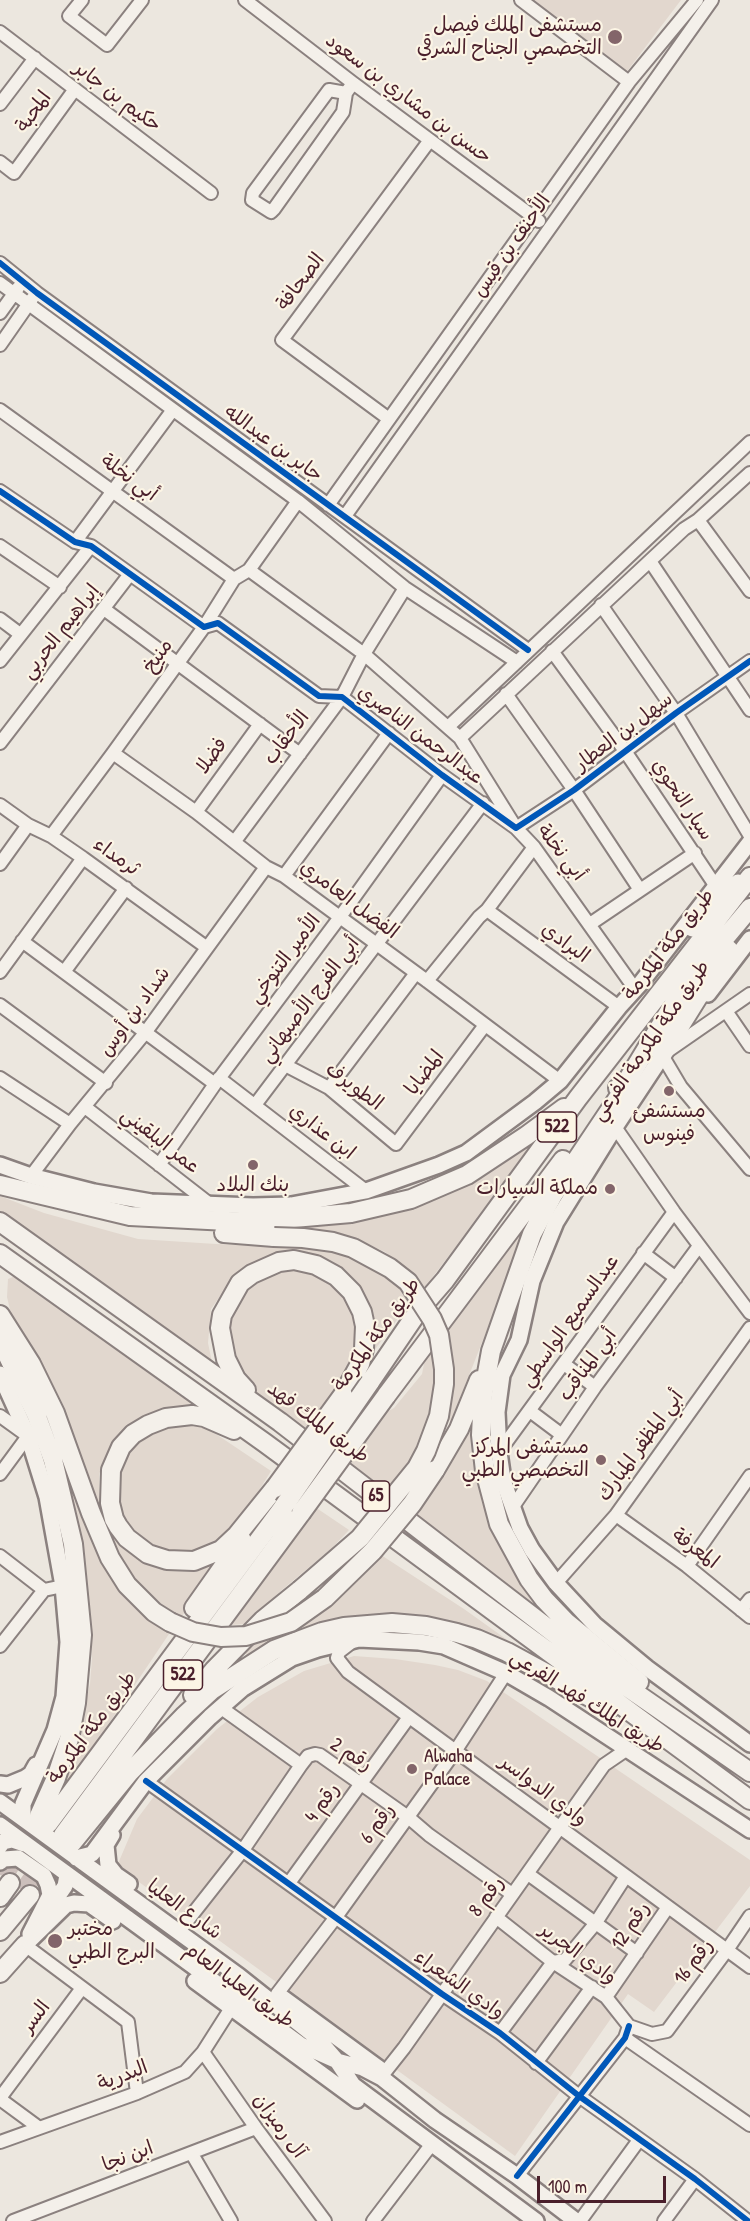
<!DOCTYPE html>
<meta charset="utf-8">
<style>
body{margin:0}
#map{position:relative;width:750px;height:2221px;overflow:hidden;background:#ece7df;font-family:"Patrick Hand",sans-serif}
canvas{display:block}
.scale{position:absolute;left:537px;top:2176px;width:129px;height:27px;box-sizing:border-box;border:3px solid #4a1f2b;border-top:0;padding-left:8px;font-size:18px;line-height:21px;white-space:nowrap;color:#4a1f2b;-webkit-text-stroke:4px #fcf5e5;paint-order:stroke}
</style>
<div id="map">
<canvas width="750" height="2221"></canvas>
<div class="scale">100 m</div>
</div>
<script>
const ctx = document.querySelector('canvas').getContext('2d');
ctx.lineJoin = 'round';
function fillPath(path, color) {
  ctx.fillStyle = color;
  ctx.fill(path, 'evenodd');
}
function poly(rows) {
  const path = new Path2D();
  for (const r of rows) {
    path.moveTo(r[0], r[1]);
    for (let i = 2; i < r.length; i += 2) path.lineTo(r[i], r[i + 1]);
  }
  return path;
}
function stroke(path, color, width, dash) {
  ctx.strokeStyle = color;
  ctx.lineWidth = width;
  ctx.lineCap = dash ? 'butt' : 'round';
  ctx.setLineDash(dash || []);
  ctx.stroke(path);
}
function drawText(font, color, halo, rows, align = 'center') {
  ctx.font = font + ' "Patrick Hand","Playpen Sans Arabic",sans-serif';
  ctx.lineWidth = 4.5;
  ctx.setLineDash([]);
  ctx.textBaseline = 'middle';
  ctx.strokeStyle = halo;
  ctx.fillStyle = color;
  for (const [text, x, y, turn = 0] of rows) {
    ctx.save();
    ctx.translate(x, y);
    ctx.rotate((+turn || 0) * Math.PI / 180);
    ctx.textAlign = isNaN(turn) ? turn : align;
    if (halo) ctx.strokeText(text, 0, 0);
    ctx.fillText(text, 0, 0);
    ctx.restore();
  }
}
const built = poly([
 [529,0,681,0,625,74],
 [354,1656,395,1659,435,1665,458,1670,487,1681,750,1860,750,1886,654,2012,628,1994,515,2156,117,1866,137,1819,167,1779,217,1729,258,1697,304,1671]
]);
const green = poly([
 [537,1135,513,1173,424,1288,405,1268,385,1252,355,1238,306,1229,284,1228,290,1223,361,1215],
 [0,1196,44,1213,138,1239,216,1244,321,1248,359,1256,379,1267,413,1298,368,1359,352,1280,324,1258,296,1251,276,1255,256,1262,233,1278,211,1309,208,1343,214,1372,0,1215],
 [525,1222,526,1231,451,1421,447,1419,453,1380,452,1354,447,1328],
 [286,1270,312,1273,334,1286,350,1306,357,1330,355,1356,343,1379,303,1432,249,1392,230,1365,228,1314,250,1284,274,1272],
 [15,1276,200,1410,132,1426,112,1445,99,1474,99,1496,108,1524,125,1548,140,1561,171,1570,219,1562,182,1616,167,1610,153,1601,123,1568,33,1352,11,1314,7,1297,8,1279],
 [436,1346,436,1406,419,1449,385,1499,343,1463,377,1417,394,1408,422,1374,425,1359],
 [472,1414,473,1455,482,1503,491,1523,558,1625,409,1518],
 [190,1424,210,1430,271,1471,239,1523,205,1552,164,1556,122,1528,115,1467,149,1429],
 [54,1435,103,1562,127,1600,151,1620,171,1631,77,1771,45,1816,73,1753,90,1684,92,1658,90,1610,75,1516],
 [315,1507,349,1530,330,1550,283,1589,246,1624,229,1625],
 [378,1553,464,1609,513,1644,519,1650,433,1622,249,1658,243,1650]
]);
const highwayTunnel = poly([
 [4,1877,39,1816],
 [23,1891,63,1835]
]);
const minor = poly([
 [82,0,69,16,107,45,142,0],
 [245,0,353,83,539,221],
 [521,0,629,82],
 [0,32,211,193],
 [346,93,329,90,253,193,252,200,271,212,274,209,343,112,346,93,353,83],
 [0,104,35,58],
 [0,162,14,173,75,89],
 [0,263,37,293,528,650],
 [0,283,298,501,405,588,517,662],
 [0,313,18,288],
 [0,345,32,299],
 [0,410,234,579],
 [389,419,282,340,430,140],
 [0,491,75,542,91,546,204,627,218,623,319,696,342,697,442,775,516,828,574,790,676,713,750,661],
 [328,505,629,82,697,0],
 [345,516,712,0],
 [698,520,750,591],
 [75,542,172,411],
 [0,546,60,587],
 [650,561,750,710],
 [249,570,364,654,460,738,516,828,534,847,635,989],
 [601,605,676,713,750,836],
 [104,609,300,754],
 [0,619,20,634],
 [552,651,625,751,715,885],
 [0,661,91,546],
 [506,694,574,790,640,890],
 [448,727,750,442],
 [460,738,684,529,698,520,750,473],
 [0,743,130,574],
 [113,753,196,812,266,867,284,876,427,981,560,1081],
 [0,805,28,825,51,836,83,858,206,947],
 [196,812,260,724],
 [51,836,113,753,204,627,234,579,249,570,298,501],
 [235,841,342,697,364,654,405,588],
 [0,864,28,825],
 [284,876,389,733],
 [487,910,619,1007],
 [590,924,695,853],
 [22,941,215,1084],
 [0,972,83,858],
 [64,972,126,888],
 [427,981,479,917,487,910,534,847],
 [750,994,662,1055,681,1087,750,1169],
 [0,1005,106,1083],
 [726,1011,750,1046],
 [285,1065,329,1088,396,1144,485,1025],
 [0,1078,70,1124],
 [219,1078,366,1191],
 [329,1088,416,973],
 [255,1105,483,803],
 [85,1107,211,1205],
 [615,1127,674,1212,750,1313],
 [159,1165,215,1084,340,917,442,775],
 [31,1176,70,1124,145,1033,266,867],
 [643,1253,676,1278],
 [564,1364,595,1387],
 [530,1411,562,1435],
 [0,1416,28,1436,0,1474],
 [499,1452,674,1212],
 [512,1508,595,1387,699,1246],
 [616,1515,687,1566,750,1617],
 [0,1556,44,1590,63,1586],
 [687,1566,750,1476],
 [556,1583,616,1515,750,1328],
 [741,1610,750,1599],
 [352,1642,339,1652,337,1658,348,1672,750,1967],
 [0,1646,44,1590],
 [220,1707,301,1765],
 [146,1781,442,1994,500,2033,579,2096,695,2179,748,2221],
 [528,1874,637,1953],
 [289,1883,409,1717],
 [496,1917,553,1962,606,1997,629,2026,652,2034,667,2031,727,1950,750,1916],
 [184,1925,243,1850,301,1765,308,1756,315,1754,320,1755,408,1817,429,1835,512,1894],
 [25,1945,128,2022,137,2093],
 [277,1994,336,1917,456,1750,506,1673],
 [606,1997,668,1907],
 [500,2033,553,1962,565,1960,595,1924,626,1876],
 [625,2038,750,2125],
 [203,2052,256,2128,325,2221],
 [536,2063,592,1987],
 [385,2072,404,2048,604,1765,626,1750],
 [0,2098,82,1988],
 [0,2099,38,2127],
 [0,2142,137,2093,185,2072,203,2052,231,2008],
 [192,2154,231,2221],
 [517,2176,625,2038,629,2026],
 [13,2221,256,2128],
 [373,2221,431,2145],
 [580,2221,639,2140],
 [664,2221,695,2179]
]);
const major = poly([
 [692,929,738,882],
 [708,994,750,939],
 [668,1047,615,1127,556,1222,532,1281,519,1340,502,1375,497,1412,499,1452,503,1480,520,1528,532,1550,556,1583,595,1625,647,1668,750,1744],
 [0,1165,31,1176,94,1192,151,1202,253,1206,291,1205,366,1191,439,1165,466,1153,535,1102,560,1081,619,1007,640,984,750,842],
 [0,1374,28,1436,47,1497,63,1586,68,1642,64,1697,55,1730,23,1804,23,1818],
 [0,1784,8,1785,25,1778,31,1774,36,1765],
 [0,1802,239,1976,317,2038,337,2061,353,2085,536,2221],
 [0,1825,301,2045,337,2061,363,2068,382,2078,435,2120,517,2176,576,2221],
 [112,1835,106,1845,108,1865,116,1875,129,1884],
 [0,1846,3,1842,12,1840,24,1844],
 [76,1858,92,1854,146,1781,210,1717,242,1689,292,1658,318,1649,359,1639,419,1642,444,1646,506,1673,549,1698,750,1830],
 [0,1862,4,1859,18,1858,44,1876,48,1885,50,1895,30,1934],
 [49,1909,65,1886,67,1875],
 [25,1945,66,1905,74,1903,89,1904,113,1921],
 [195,1981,357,2100],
 [283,1998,380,2069]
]);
const highway = poly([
 [662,1055,728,949],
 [627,1081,620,1095,553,1195,532,1234,491,1351,483,1395,481,1435,485,1471,499,1524,529,1579,544,1599,566,1622,639,1682],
 [618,1088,627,1081,675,1002,705,962,750,908],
 [0,1185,130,1216,247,1222,351,1213,411,1199,467,1175,526,1136,564,1108],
 [0,1222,280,1422,598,1667,750,1772],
 [224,1233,274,1237],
 [0,1254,265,1443,750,1800],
 [0,1315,31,1364,55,1413,91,1513,110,1558,127,1585,154,1612,170,1622],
 [0,1340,36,1414,53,1460,73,1544,82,1635,76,1703,69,1739,56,1778,39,1816],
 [370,1382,419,1310,445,1280,578,1098,750,877],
 [246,1390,236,1379,226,1359,220,1328,222,1315,240,1283,252,1274,279,1262,294,1260,316,1265,336,1276,352,1292,362,1312,365,1326,364,1349,360,1364,343,1395],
 [386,1396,563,1160],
 [234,1430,204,1417,192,1415,166,1418,148,1425,133,1434,121,1447,111,1470,110,1503,114,1519,118,1526,127,1538,148,1554,167,1560,194,1561,221,1550,237,1535,275,1488],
 [435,1470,459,1429,479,1380],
 [194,1608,242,1540],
 [193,1695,214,1670,263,1620,300,1590],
 [48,1824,284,1506],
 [63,1835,301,1513],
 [72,1843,129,1773,185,1715,212,1690,274,1650,322,1632,344,1627,392,1623,426,1626,457,1633,477,1639,507,1652,610,1708],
 [0,1897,10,1883],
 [0,1931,30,1895],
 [0,1973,25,1945]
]);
const highwayBridge = poly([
 [274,1237,303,1238,333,1242,353,1248,390,1268,408,1282,432,1319,439,1335,444,1369,444,1384,439,1416,426,1451,417,1468,360,1538,300,1590],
 [275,1488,343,1395],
 [284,1506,370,1382],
 [301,1513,386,1396],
 [170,1622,193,1632,221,1637,246,1636,291,1622,325,1598,373,1551,412,1504,435,1470]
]);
const cycleway = poly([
 [0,263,37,293,528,650],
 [0,491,75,542,91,546,204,627,218,623,319,696,342,697,442,775,516,828,574,790,676,713,750,661],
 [146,1781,442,1994,500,2033,579,2096,695,2179,748,2221],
 [517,2176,625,2038,629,2026]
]);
const markers = [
 [615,37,8,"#83656a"],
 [669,1091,6,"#83656a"],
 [253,1165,6,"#83656a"],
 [610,1189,6,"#83656a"],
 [601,1460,6,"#83656a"],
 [412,1769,6,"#83656a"],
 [55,1941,8,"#83656a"]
];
const shields = [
 [557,1127,39],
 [376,1496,27],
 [183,1675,39]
];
const shieldNames = [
 ["522",557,1127],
 ["65",376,1496],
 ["522",183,1675]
];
const poiNames = [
 ["مستشفى الملك فيصل",602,26],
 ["التخصصي الجناح الشرقي",602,49],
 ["مستشفئ",669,1112,"center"],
 ["فينوس",669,1135,"center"],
 ["بنك البلاد",253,1186,"center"],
 ["مملكة السيارات",598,1189],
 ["مستشفى المركز",589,1448],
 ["التخصصي الطبي",589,1471],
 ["Alwaha",424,1757,"left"],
 ["Palace",424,1780,"left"],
 ["مختبر",68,1930,"left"],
 ["البرج الطبي",68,1953,"left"]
];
const streetNames = [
 ["حكيم بن جابر",117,97,37],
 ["حسن بن مشاري بن سعود",408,99,37],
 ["المحبة",34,112,-54],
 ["الأحنف بن قيس",512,246,-55],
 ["الصحافة",301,282,-53],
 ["جابر بن عبدالله",273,444,36],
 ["أبي نخلة",129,478,36],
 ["إبراهيم الحربي",61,632,-52],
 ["منيخ",158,656,-54],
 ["سهل بن العطار",624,732,-37],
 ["عبدالرحمن الناصري",420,735,37],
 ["الأحقاب",287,738,-53],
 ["فضلا",212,756,-54],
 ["سيار النحوي",682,800,56],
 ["أبي نخلة",561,853,52],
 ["ثرمداء",116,857,35],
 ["الفضل العامري",349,900,37],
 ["البرادي",565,943,36],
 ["طريق مكة المكرمة",669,945,-52],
 ["الأمير التنوخي",285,959,-53],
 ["أبي الفرج الأصبهاني",310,1000,-53],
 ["شداد بن أوس",135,1012,-54],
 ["طريق مكة المكرمة الفرعي",651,1041,-55],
 ["المضايا",425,1073,-53],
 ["الطويرف",354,1087,37],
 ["ابن عذاري",322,1132,38],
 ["عمر البلقيني",160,1141,38],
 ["عبدالسميع الواسطي",570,1321,-55],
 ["طريق مكة المكرمة",377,1335,-54],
 ["أبي المناقب",588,1365,-54],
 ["طريق الملك فهد",318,1423,37],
 ["أبي المظفر المبارك",641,1446,-54],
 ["المعرفة",695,1549,37],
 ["طريق الملك فهد الفرعي",587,1702,32],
 ["طريق مكة المكرمة",92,1728,-53],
 ["رقم 2",351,1755,32],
 ["وادي الدواسر",543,1791,37],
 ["رقم 4",323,1803,-54],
 ["رقم 6",378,1824,-54],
 ["رقم 8",487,1897,-54],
 ["شارع العليا",184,1910,36],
 ["رقم 12",631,1926,-56],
 ["وادي الجرير",578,1954,36],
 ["رقم 16",694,1962,-53],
 ["وادي الشعراء",459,1985,35],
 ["طريق العليا العام",239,1986,36],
 ["السر",36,2017,-53],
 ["البدرية",123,2076,-21],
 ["آل رميزان",279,2126,54],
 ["ابن نجا",128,2157,-21]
];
fillPath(built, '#e2d7ce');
fillPath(green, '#e1d7ce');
stroke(highwayTunnel, '#ccbfbb', 18, [18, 9]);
stroke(minor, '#8b817f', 16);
stroke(major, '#8b817f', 20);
stroke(highway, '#8b817f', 22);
stroke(minor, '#f4f0ea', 12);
stroke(major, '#f4f0ea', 15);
stroke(highway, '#f4f0ea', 18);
stroke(highwayBridge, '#8b817f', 22, []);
stroke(highwayBridge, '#f4f0ea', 18);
stroke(cycleway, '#0057b8', 6);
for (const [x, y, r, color] of markers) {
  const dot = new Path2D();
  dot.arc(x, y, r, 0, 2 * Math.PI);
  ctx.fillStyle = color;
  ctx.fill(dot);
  stroke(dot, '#fcf5e5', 2);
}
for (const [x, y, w] of shields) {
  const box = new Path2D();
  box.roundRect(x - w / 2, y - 15, w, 30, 4.5);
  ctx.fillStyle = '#fcf5e5';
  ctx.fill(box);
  stroke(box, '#4a1f2b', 1.5);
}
drawText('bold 18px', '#4a1f2b', null, shieldNames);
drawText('20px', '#4a1f2b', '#fcf5e5', poiNames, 'right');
drawText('20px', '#4a1f2b', '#fcf5e5', streetNames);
</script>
